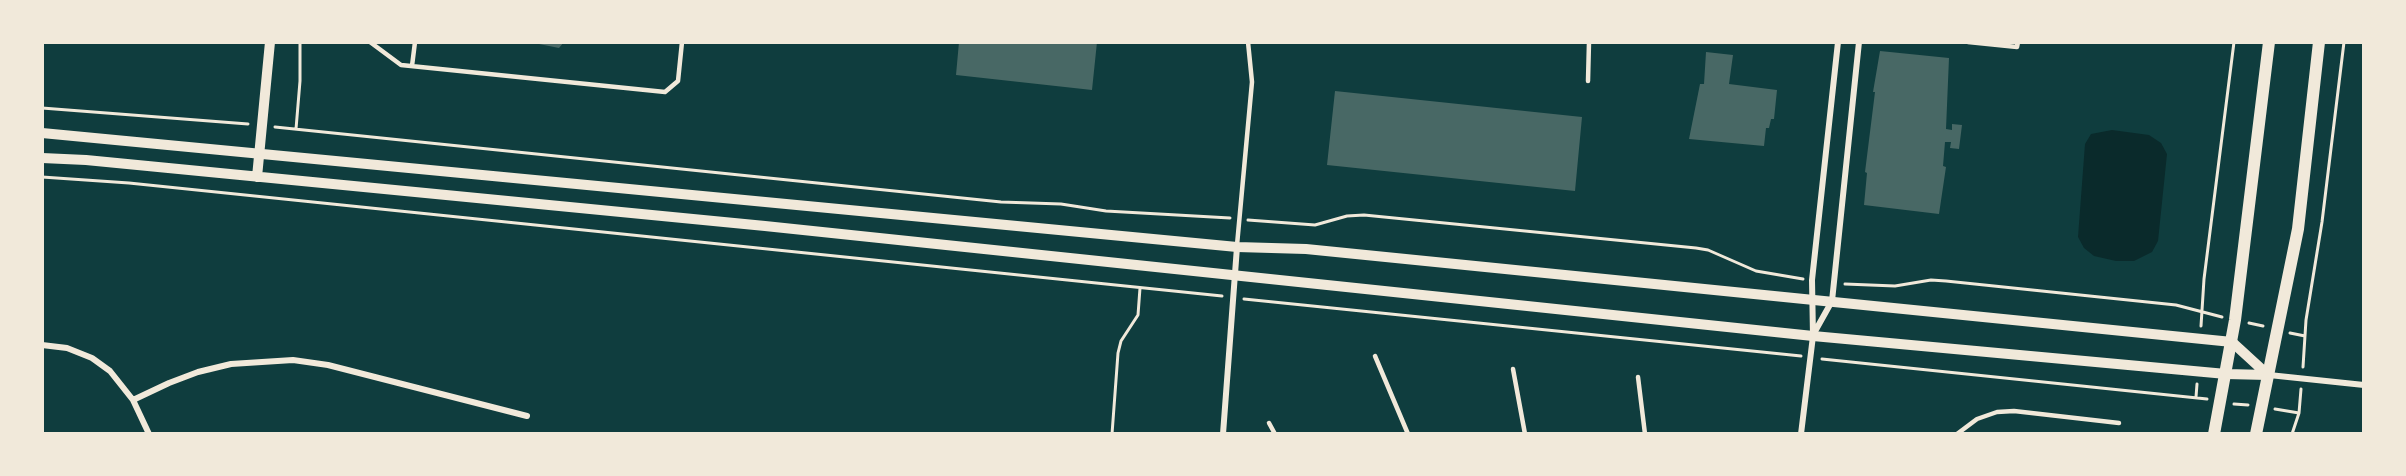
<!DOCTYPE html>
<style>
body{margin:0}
#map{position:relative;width:2406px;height:476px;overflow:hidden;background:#0f3d3e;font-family:Raleway,sans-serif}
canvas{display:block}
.frame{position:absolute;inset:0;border:44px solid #f1e9da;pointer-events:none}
</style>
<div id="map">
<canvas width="2406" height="476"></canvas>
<div class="frame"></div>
</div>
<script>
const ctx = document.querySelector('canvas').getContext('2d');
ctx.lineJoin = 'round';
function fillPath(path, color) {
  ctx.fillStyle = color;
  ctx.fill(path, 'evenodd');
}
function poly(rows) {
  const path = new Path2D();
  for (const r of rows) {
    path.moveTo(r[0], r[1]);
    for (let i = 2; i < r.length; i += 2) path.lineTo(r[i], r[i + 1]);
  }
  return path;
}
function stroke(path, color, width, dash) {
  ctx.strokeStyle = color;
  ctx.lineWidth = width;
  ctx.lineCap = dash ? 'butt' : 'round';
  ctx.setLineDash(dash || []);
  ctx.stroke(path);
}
const water = poly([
 [2112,130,2149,135,2161,143,2167,154,2158,241,2152,252,2134,261,2116,261,2094,256,2084,248,2078,237,2085,144,2091,134]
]);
const building = poly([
 [529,42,564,42,559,48],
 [959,42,1097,42,1092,90,956,75],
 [1880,51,1949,58,1946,129,1952,130,1952,124,1962,125,1959,149,1950,148,1951,142,1945,142,1943,166,1946,167,1939,214,1864,205,1867,173,1865,172,1875,92,1873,92],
 [1706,52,1733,55,1729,84,1777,90,1774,119,1771,119,1769,128,1766,128,1764,146,1689,139,1700,84,1704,84],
 [1335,91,1582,117,1575,191,1327,165]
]);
const path = poly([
 [42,108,248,124],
 [275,127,1001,202,1061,204,1106,211,1230,218],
 [296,129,300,81,300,42],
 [42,177,129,183,1222,296],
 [1248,220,1315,225,1347,216,1364,215,1696,248,1708,250,1756,271,1803,279],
 [1845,284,1895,286,1931,280,1946,281,2176,305,2222,317],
 [1244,299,1801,356],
 [2249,323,2263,326],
 [2201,326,2204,279,2234,42],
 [2290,333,2305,336],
 [1822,359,2207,399],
 [2303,367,2306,320,2322,222,2344,42],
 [2196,397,2197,384],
 [2234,404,2248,405],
 [2275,409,2299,413],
 [1112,434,1118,353,1121,341,1138,315,1140,288],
 [2292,434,2299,413,2301,389]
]);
const service = poly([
 [370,42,401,65,665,92,678,81,682,42],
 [1968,42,2017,47,2018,42],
 [412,66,415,42],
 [1588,81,1589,42],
 [1237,245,1252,82,1248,42],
 [1375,356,1408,434],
 [1513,369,1525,434],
 [1638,377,1645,434],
 [1269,423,1275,434],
 [1957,434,1977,419,1997,412,2014,411,2119,423]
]);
const minor = poly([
 [1813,335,1832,301,1859,42],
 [42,345,67,348,92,358,110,371,133,400,149,434],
 [2269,375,2364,385],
 [133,400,169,383,198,372,231,364,293,360,328,365,527,416],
 [1223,434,1237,247],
 [1801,434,1813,336,1812,280,1838,42]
]);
const tertiary = poly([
 [42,133,1237,247,1306,249,2232,342,2268,375],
 [42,158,86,160,765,226,1813,336,2226,374,2268,375],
 [257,177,270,42]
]);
const secondary = poly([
 [2214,434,2235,320,2269,42],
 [2256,434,2298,229,2319,42]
]);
fillPath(water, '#0a2a2b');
fillPath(building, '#486865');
stroke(path, '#f1e9da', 3);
stroke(service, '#f1e9da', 4.5);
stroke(minor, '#f1e9da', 6);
stroke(tertiary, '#f1e9da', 10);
stroke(secondary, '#f1e9da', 12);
</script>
